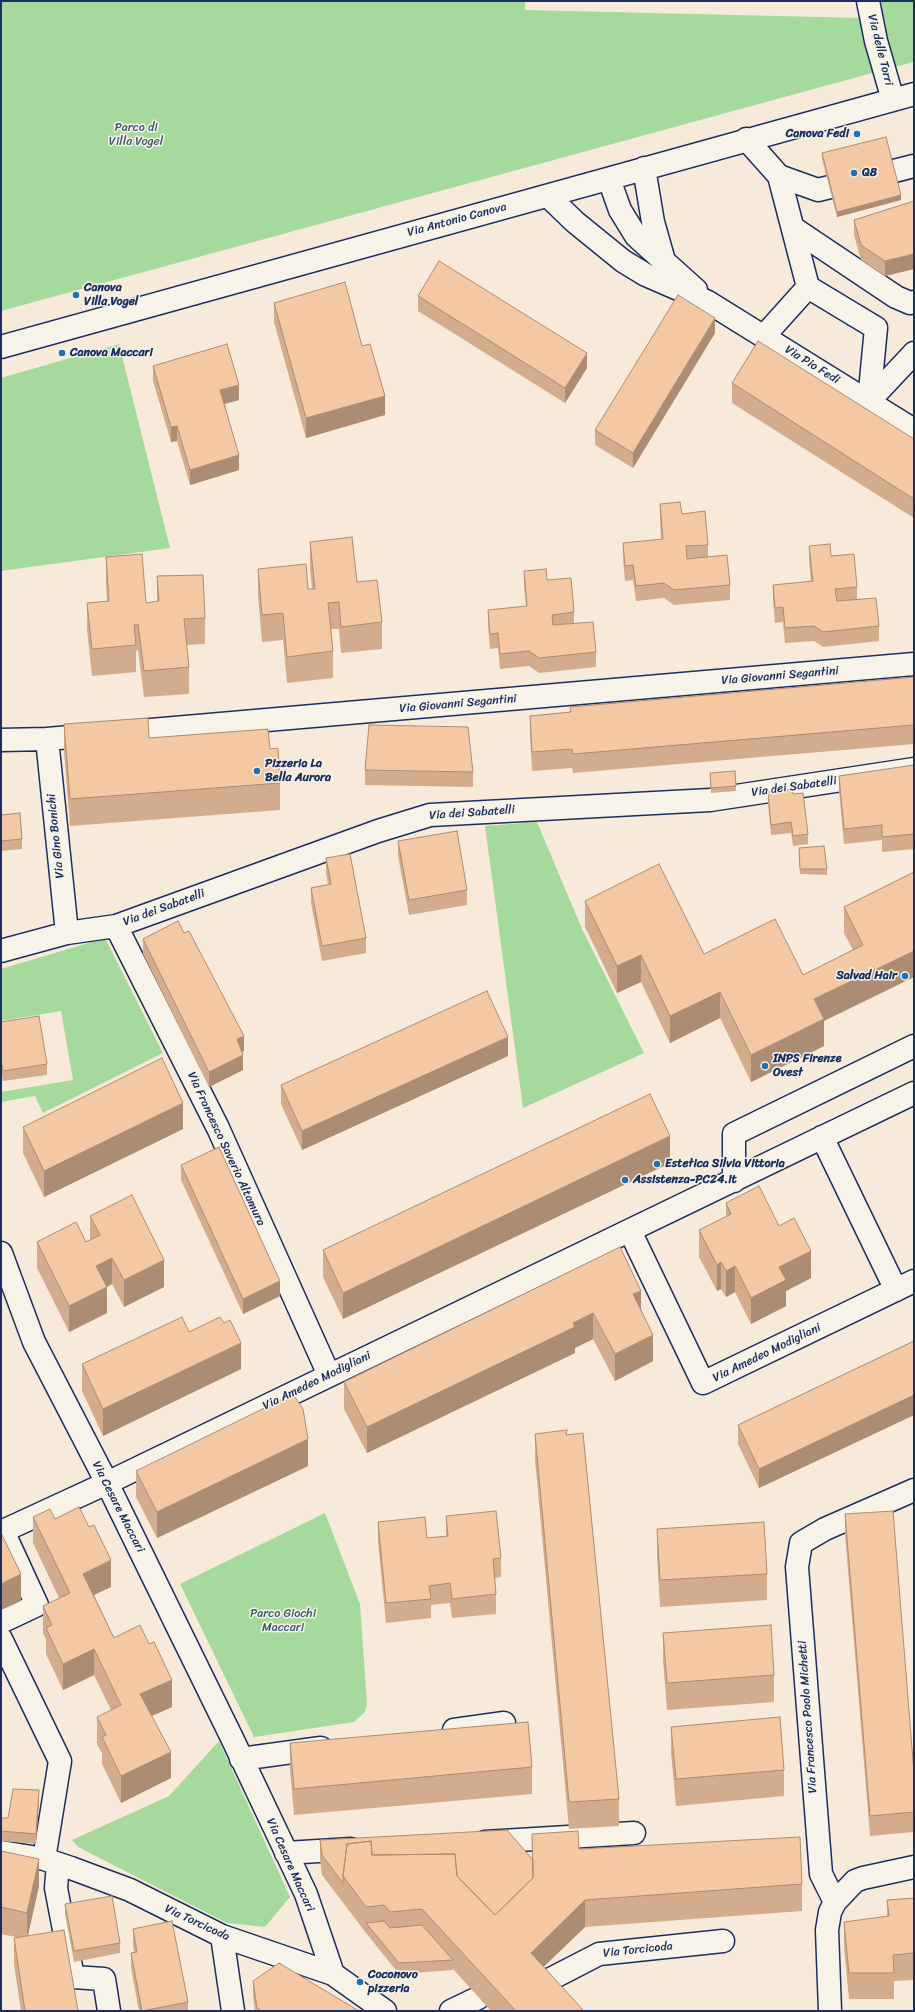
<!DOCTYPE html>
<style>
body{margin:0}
#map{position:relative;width:915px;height:2012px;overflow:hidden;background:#f7eada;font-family:Sriracha,sans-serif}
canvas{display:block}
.frame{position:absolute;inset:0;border:2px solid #1b2f5e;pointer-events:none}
</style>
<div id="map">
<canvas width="915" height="2012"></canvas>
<div class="frame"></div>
</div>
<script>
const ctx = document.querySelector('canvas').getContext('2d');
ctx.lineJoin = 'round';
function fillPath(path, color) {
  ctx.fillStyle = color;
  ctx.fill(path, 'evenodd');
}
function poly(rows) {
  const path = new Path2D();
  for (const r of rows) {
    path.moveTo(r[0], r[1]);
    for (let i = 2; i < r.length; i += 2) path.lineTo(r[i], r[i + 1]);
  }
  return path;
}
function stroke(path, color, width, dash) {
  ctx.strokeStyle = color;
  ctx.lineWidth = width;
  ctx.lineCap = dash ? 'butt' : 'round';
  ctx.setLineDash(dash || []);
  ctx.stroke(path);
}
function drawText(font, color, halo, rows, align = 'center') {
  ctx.font = font + ' Sriracha,sans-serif';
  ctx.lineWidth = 3;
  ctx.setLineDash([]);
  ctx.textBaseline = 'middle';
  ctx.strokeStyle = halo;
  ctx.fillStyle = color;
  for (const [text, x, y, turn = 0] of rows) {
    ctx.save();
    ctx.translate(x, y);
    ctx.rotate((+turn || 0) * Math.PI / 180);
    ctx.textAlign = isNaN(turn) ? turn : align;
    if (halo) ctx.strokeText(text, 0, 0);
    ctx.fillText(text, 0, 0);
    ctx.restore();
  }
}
const green = poly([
 [1,1,525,1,525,10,862,18,876,72,1,311],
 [877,1,914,1,914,62,894,67],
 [119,344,170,548,1,571,1,378],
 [537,822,582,929,644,1053,523,1108,485,826],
 [105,938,163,1053,43,1113,35,1096,1,1102,1,1092,73,1080,61,1011,1,1021,1,969],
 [325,1513,360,1604,367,1704,365,1712,354,1722,254,1737,180,1584],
 [219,1741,290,1897,265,1927,227,1923,78,1847,72,1840,169,1796]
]);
const minor = poly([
 [868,1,876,41,893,100],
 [746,139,779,176,818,190,914,166],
 [644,168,653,222,664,261],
 [609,179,620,210,636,236,696,290],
 [548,196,575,222,623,261,646,275,708,302,914,430],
 [793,228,896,297,910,303,914,302],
 [808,287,876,328,869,401,914,353],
 [764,336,808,287,779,176],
 [1,347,914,94],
 [47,739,67,933],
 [1,740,47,739,914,664],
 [116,926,218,1128,329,1375],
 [1,951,67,933,116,926,378,831,430,815,710,800,914,769],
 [822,1137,896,1290],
 [734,1181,734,1134,914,1046],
 [630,1231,703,1383,914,1281],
 [1,1253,34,1342,107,1483,232,1738,306,1894,333,1974],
 [1,1532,107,1483,914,1093],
 [1,1622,37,1605,3,1531],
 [1,1639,60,1761,44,1859],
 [454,1730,504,1723],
 [241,1759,321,1748],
 [485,1842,634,1833],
 [1,1852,44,1859,71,1868,130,1890,222,1936,333,1974,385,2011],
 [286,1853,351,1849],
 [58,1864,56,1888,73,1977,104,1979,109,2011],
 [835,1902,855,1881,863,1878,914,1867],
 [222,1936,233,2011],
 [537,1986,599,1954,723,1941],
 [451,2011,478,1998],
 [830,2011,827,1930,830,1912,835,1902,821,1874,797,1567,801,1543,825,1529,914,1490]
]);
const wall = poly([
 [822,153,901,200,837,217,822,159],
 [914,201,914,269,885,276,861,260,854,235,854,220],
 [418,296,587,368,565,403,418,311],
 [274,303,362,346,385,415,306,438,274,322],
 [715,333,633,468,595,445,595,430],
 [153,366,239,400,225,404,239,470,190,485,177,441,171,442,153,381],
 [732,383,914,439,914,518,732,403],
 [660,504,682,514,708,545,708,557,730,585,730,600,674,605,664,598,636,601,633,580,625,581,623,558,623,543,661,539,660,519],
 [310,542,357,582,382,622,382,649,341,653,339,629,331,629,333,651,333,678,287,683,283,640,262,642,258,596,258,569,308,589,312,589,310,568],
 [809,546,831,556,857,587,857,599,879,626,879,641,823,647,814,641,785,643,783,622,775,623,773,600,773,585,811,582,809,561],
 [106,557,146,603,157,602,157,576,205,618,205,644,186,645,189,667,189,694,144,697,138,650,136,651,136,672,92,676,87,630,87,603,107,601,106,583],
 [524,571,547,580,574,612,574,623,596,652,596,667,539,673,529,666,500,669,498,648,490,649,488,625,488,610,526,606,524,586],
 [914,677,914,744,573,773,572,768,532,771,530,735,530,716,570,712,570,707],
 [64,724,149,738,270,749,280,783,280,810,70,826,64,751],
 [914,765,914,849,882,852,882,840,844,844,839,791,839,776],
 [365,770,473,772,473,787,365,785],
 [710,773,736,786,736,791,711,793],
 [768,792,793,794,808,834,808,844,793,846,791,833,771,835,768,803],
 [1,815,22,839,22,849,1,851],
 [398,841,467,890,467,905,409,915,398,856],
 [799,848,827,869,827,875,800,874],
 [326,858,366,938,366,953,322,961,311,903,311,888,328,885,326,873],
 [914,872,824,1021,824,1046,751,1082,720,1018,670,1043,641,982,617,993,585,927,585,901,704,954,803,975,853,950,844,933,844,907],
 [143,939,244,1051,242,1052,243,1070,209,1087,143,954],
 [1,1022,47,1064,47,1075,3,1081,1,1070],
 [508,1056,302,1150,281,1104,281,1085],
 [23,1127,183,1129,44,1197,23,1153],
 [670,1163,343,1319,323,1277,323,1250],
 [181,1165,280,1296,243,1314,181,1180],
 [726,1203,779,1226,811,1278,786,1291,786,1306,751,1324,735,1292,726,1297,721,1289,717,1291,699,1257,699,1230,726,1217],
 [90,1216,164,1287,124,1307,112,1284,107,1287,107,1313,69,1332,37,1268,37,1242,86,1242,90,1240],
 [620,1247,641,1309,653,1361,615,1381,593,1339,575,1348,575,1353,367,1453,344,1409,344,1382],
 [189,1332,241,1369,103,1436,82,1391,82,1364],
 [914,1341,914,1415,759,1488,738,1444,738,1425],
 [535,1434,567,1435,619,1799,619,1826,569,1829,535,1460],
 [308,1466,157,1538,136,1497,136,1471],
 [845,1514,914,1773,914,1832,870,1836,845,1534],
 [446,1516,501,1558,501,1577,495,1578,496,1594,496,1614,452,1618,450,1603,431,1605,431,1618,386,1623,378,1542,378,1522,427,1538,446,1536],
 [33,1517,55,1519,111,1587,94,1595,114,1638,172,1707,152,1716,171,1778,121,1803,102,1764,102,1753,97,1744,97,1717,111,1710,94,1675,63,1690,46,1654,46,1639,43,1633,43,1606,59,1598,33,1543],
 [657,1529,767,1574,767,1600,660,1607,657,1556],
 [663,1633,774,1675,774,1702,667,1710,663,1660],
 [671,1727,784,1770,784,1796,676,1806,671,1753],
 [290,1743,532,1767,532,1794,294,1815,290,1770],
 [39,1800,36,1844,1,1841,1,1818,8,1818],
 [532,1834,579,1849,802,1884,802,1911,585,1927,543,1967,584,2011,491,2011,453,1969,453,1970,399,1974,366,1933,322,1875,320,1859,320,1840,532,1859],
 [1,1851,39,1886,27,1936,78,2011,21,2011,14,1964,14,1938,16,1937,1,1934],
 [914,1898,914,1980,894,1981,894,1999,849,1999,844,1948,844,1922,887,1917,887,1900],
 [65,1904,120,1943,120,1953,74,1962,65,1914],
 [133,1929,188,2002,188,2011,139,2011,131,1968,131,1953,134,1952,133,1944],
 [253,1981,359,2011,255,2011,253,1996]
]);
const shadedWall = poly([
 [901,195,901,200,837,217,837,212],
 [914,254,914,269,885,276,885,261],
 [715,318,715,333,633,468,633,453],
 [587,353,587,368,565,403,565,388],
 [239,385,239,400,220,405,220,390],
 [385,396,385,415,306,438,306,418],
 [177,426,177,441,171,442,171,427],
 [239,455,239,470,190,485,190,470],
 [914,951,914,977,824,1021,824,1046,751,1082,751,1055,814,999],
 [641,955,641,982,617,993,617,966],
 [720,992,720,1018,670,1043,670,1016],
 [244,1036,244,1051,237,1054,237,1039],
 [508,1037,508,1056,302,1150,302,1131],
 [243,1055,243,1070,209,1087,209,1072],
 [183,1103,183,1129,44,1197,44,1171],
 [670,1136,670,1163,343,1319,343,1293],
 [811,1251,811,1278,786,1291,786,1306,751,1324,751,1298,779,1267],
 [112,1258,112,1284,107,1287,107,1313,69,1332,69,1306,96,1266],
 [164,1260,164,1287,124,1307,124,1280],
 [721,1262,721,1289,717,1291,717,1265],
 [735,1266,735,1292,726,1297,726,1271],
 [280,1281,280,1296,243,1314,243,1299],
 [641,1291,641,1317,633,1294],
 [593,1313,593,1339,575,1348,575,1353,367,1453,367,1427],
 [653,1335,653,1361,615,1381,615,1354],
 [241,1343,241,1369,103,1436,103,1409],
 [914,1395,914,1415,759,1488,759,1469],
 [308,1439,308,1466,157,1538,157,1512],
 [111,1560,111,1587,83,1600,83,1574],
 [21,1574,21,1601,1,1610,1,1584],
 [94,1649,94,1675,63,1690,63,1664],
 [172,1680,172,1707,140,1721,140,1694],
 [171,1752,171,1778,121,1803,121,1776],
 [39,1790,39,1800,36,1844,36,1834],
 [39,1859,39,1886,27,1940,27,1913],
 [585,1900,585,1927,531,1979,531,1953]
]);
const building = poly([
 [886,137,901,195,837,212,822,153,886,137],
 [914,201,914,254,885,261,861,245,854,220,914,201],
 [439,261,587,353,565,388,418,296,439,261],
 [345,282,362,346,370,344,385,396,306,418,274,303,345,282],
 [678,295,715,318,633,453,595,430,678,295],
 [758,341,914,439,914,499,732,383,758,341],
 [227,344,239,385,220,390,239,455,190,470,177,426,171,427,153,366,227,344],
 [680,502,682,514,705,511,708,545,686,546,687,559,727,555,730,585,674,590,664,583,636,586,633,565,625,566,623,543,663,539,660,504,680,502],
 [352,537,357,582,377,580,382,622,341,627,339,602,328,603,333,651,287,657,283,613,262,615,258,569,306,564,308,589,315,589,310,542,352,537],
 [830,544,831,556,854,554,857,587,835,589,837,601,876,598,879,626,823,632,814,626,785,628,783,607,775,608,773,585,813,581,809,546,830,544],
 [142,554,146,603,159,601,157,576,203,575,205,618,184,619,189,667,144,671,138,624,134,625,136,645,92,649,87,603,109,601,106,557,142,554],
 [546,569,547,580,571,578,574,612,552,615,553,625,593,622,596,652,539,658,529,651,500,654,498,633,490,634,488,610,527,606,524,571,546,569],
 [914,677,914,725,573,754,572,749,532,752,530,716,571,712,570,707,914,677],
 [148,718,149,738,268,729,270,749,278,748,280,783,70,799,64,724,148,718],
 [369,725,468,727,473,772,365,770,369,725],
 [914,765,914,834,882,837,882,825,844,829,839,776,914,765],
 [735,771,736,786,711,788,710,773,735,771],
 [792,789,793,794,803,793,808,834,793,836,791,822,771,825,768,792,792,789],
 [20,813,22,839,1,841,1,815,20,813],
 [457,831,467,890,409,900,398,841,457,831],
 [824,846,827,869,800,869,799,848,824,846],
 [350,854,366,938,322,946,311,888,331,884,326,858,350,854],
 [659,864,704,954,775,919,803,975,863,945,844,907,914,872,914,951,814,999,824,1019,751,1055,720,992,670,1016,641,955,617,966,585,901,659,864],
 [178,921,184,933,189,931,244,1036,237,1039,243,1055,209,1072,143,939,178,921],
 [487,991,508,1037,302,1131,281,1085,487,991],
 [39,1016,47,1064,3,1071,1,1060,1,1022,39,1016],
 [162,1058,183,1103,44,1171,23,1127,162,1058],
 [650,1094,670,1136,343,1293,323,1250,650,1094],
 [219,1147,280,1281,243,1299,181,1165,219,1147],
 [759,1186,779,1226,794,1218,811,1251,779,1267,786,1280,751,1298,735,1266,726,1271,721,1262,717,1265,699,1230,731,1214,726,1203,759,1186],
 [132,1195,164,1260,124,1280,112,1258,96,1266,107,1287,69,1306,37,1242,76,1222,86,1242,100,1235,90,1216,132,1195],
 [620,1247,641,1291,633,1294,653,1335,615,1354,593,1313,573,1323,575,1327,367,1427,344,1382,620,1247],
 [182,1317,189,1332,220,1317,224,1323,230,1320,241,1343,103,1409,82,1364,182,1317],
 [914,1341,914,1395,759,1469,738,1425,914,1341],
 [293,1394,303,1409,308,1439,157,1512,136,1471,293,1394],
 [567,1430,566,1435,583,1433,619,1799,569,1802,535,1434,567,1430],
 [79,1507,89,1527,94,1525,111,1560,83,1574,114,1638,140,1625,149,1644,154,1642,172,1680,140,1694,171,1752,121,1776,102,1737,106,1735,97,1717,121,1705,94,1649,63,1664,46,1628,52,1625,43,1606,70,1593,33,1517,50,1509,55,1519,79,1507],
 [496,1511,501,1558,493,1559,496,1594,452,1599,450,1583,429,1586,431,1599,386,1603,378,1522,425,1517,427,1538,448,1536,446,1516,496,1511],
 [893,1511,914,1773,914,1812,870,1816,845,1514,893,1511],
 [764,1522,767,1574,660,1580,657,1529,764,1522],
 [2,1535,21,1574,1,1584,1,1536,2,1535],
 [771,1625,774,1675,667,1683,663,1633,771,1625],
 [780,1717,784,1770,676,1779,671,1727,780,1717],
 [528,1722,532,1767,294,1789,290,1743,528,1722],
 [13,1789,39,1790,36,1834,1,1831,1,1818,8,1818,13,1789],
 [507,1830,533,1860,533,1878,495,1915,457,1876,455,1854,372,1855,371,1841,347,1844,343,1876,343,1883,322,1855,320,1840,507,1830],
 [578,1831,579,1849,800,1837,802,1884,585,1900,531,1953,584,2011,516,2011,422,1909,390,1912,384,1905,366,1907,343,1876,347,1844,371,1841,372,1855,455,1854,457,1876,495,1915,533,1878,532,1834,578,1831],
 [1,1851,39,1859,27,1913,1,1907,1,1851],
 [112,1896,120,1943,74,1951,65,1904,112,1896],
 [914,1898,914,1953,893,1955,894,1973,849,1973,844,1922,889,1916,887,1900,914,1898],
 [172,1921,188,2002,142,2011,131,1953,137,1952,133,1929,172,1921],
 [384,1921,390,1928,422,1925,453,1960,399,1963,366,1923,384,1921],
 [64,1930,78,2011,25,2011,14,1938,64,1930],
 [279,1963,359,2011,262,2011,257,2008,253,1981,279,1963]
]);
const markers = [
 [857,134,4,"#1f6fb2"],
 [854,173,4,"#1f6fb2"],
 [76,295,4,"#1f6fb2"],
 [62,353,4,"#1f6fb2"],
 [257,771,4,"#1f6fb2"],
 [905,976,4,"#1f6fb2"],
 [765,1066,4,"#1f6fb2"],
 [657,1164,4,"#1f6fb2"],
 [625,1180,4,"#1f6fb2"],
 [360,1982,4,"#1f6fb2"]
];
const streetNames = [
 ["Via delle Torri",880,50,76],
 ["Via Antonio Canova",457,220,-15],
 ["Via Pio Fedi",812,365,32],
 ["Via Giovanni Segantini",780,676,-5],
 ["Via Giovanni Segantini",458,704,-5],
 ["Via dei Sabatelli",794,787,-8],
 ["Via dei Sabatelli",472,813,-4],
 ["Via Gino Bonichi",56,836,-96],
 ["Via dei Sabatelli",164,908,-20],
 ["Via Francesco Saverio Altamura",226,1149,65],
 ["Via Amedeo Modigliani",767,1353,-26],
 ["Via Amedeo Modigliani",317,1381,-26],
 ["Via Cesare Maccari",118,1507,63],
 ["Via Francesco Paolo Michetti",808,1717,-94],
 ["Via Cesare Maccari",290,1865,66],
 ["Via Torcicoda",197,1923,25],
 ["Via Torcicoda",638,1950,-6]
];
const parkNames = [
 ["Parco di",136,128],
 ["Villa Vogel",136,142],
 ["Parco Giochi",283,1614],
 ["Maccari",283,1628]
];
const poiNames = [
 ["Canova Fedi",849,134,"right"],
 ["Q8",862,173],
 ["Canova",84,288],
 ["Villa Vogel",84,302],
 ["Canova Maccari",70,353],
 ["Pizzeria La",265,764],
 ["Bella Aurora",265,778],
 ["Salvad Hair",897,976,"right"],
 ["INPS Firenze",773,1059],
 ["Ovest",773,1073],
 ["Estetica Silvia Vittoria",665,1164],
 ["Assistenza-PC24.it",633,1180],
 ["Coconovo",368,1975],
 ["pizzeria",368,1989]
];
fillPath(green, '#a6da9c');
stroke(minor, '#1b2f5e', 25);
stroke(minor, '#f7f3e8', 22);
fillPath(wall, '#d3ac8d');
fillPath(shadedWall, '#ac8c73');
fillPath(building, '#f5c8a4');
stroke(building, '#ac8c73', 1);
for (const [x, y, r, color] of markers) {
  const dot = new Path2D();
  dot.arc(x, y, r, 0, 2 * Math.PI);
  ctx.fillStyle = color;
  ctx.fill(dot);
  stroke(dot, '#f7f3e8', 1.5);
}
drawText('12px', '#1b2f5e', '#f7f3e8', streetNames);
drawText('12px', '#3e5a6e', '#f7f3e8', parkNames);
drawText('bold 12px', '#1b2f5e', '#f7f3e8', poiNames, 'left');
</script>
